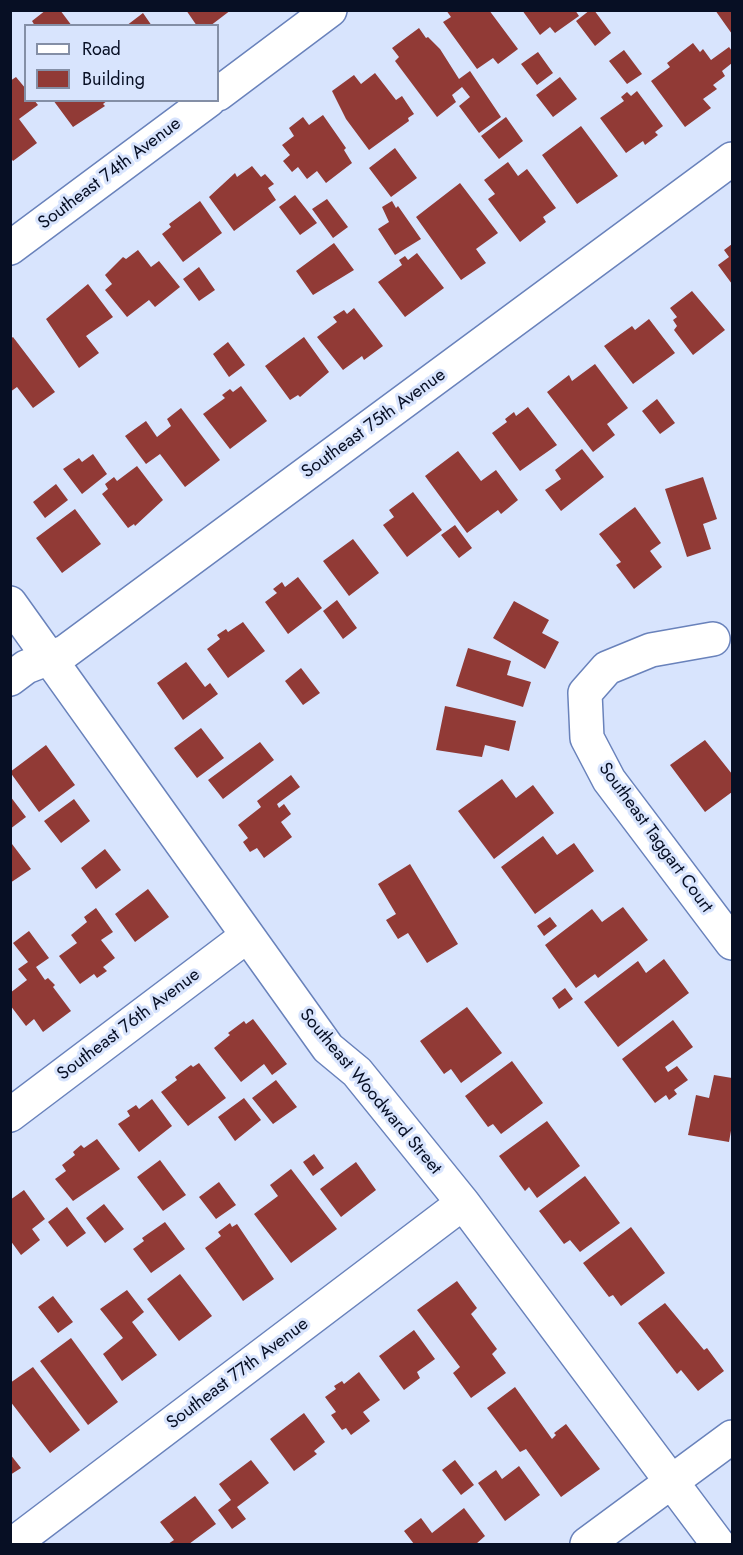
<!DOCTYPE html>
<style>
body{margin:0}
#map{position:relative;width:743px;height:1555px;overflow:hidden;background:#d8e4fd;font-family:Jost,sans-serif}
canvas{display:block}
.frame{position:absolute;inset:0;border:12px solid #070f24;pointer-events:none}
.legend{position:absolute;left:24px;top:24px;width:195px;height:78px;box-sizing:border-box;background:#d8e4fd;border:2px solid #848fa6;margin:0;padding:8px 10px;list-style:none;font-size:18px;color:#070f24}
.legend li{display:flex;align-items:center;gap:12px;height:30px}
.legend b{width:30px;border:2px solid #848fa6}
</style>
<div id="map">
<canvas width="743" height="1555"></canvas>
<div class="frame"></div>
<ul class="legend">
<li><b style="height:8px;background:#fff"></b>Road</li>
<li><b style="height:16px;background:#913a36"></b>Building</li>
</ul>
</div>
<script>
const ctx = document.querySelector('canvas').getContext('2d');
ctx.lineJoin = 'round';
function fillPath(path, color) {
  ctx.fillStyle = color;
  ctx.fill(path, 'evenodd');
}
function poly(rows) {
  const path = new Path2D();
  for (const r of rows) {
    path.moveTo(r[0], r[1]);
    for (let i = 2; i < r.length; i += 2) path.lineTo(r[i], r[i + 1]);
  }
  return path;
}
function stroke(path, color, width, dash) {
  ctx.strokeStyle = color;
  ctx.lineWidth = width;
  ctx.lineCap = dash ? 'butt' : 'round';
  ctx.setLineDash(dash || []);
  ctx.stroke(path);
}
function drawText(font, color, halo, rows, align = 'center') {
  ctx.font = font + ' Jost,sans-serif';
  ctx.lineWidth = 6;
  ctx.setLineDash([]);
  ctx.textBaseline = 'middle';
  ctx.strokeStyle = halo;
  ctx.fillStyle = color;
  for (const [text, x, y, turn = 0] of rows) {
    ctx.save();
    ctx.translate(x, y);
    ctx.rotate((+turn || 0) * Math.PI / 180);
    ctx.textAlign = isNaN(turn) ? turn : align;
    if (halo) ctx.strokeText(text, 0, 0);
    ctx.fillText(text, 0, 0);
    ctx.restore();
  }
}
const building = poly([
 [46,10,60,10,72,26,35,26,32,21],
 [186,10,231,10,210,26,197,26],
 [446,10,489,10,518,49,498,64,493,58,477,69,443,22,451,17],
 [522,10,575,10,579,16,555,33,550,27,540,35],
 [590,10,594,10,611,33,595,46,576,21],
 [715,10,732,10,732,34],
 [143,13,152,26,126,26],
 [419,28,426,38,428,37,440,49,459,79,470,71,501,117,479,133,459,106,470,97,462,87,452,95,456,102,437,117,395,61,399,57,392,48],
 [693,43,700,52,703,49,711,60,729,47,732,51,732,63,722,71,725,76,713,85,717,89,703,99,711,108,685,127,651,81,670,67,667,63],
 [624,50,642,74,627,84,609,61],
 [538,52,553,73,537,85,521,64],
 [375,73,396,100,402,96,414,114,408,118,409,121,369,150,346,119,332,91,354,75,361,84],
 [16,77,26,89,26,100,34,100,38,105,19,119,37,143,13,161,10,157,10,81],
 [560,77,577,99,553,117,536,95],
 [637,91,663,126,655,132,658,135,645,145,643,141,626,153,600,118,624,101,621,97,627,92,631,96],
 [53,100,108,100,103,104,105,106,73,127],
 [323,115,346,148,344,150,352,163,326,183,317,171,307,179,298,167,292,172,283,161,290,155,282,145,294,136,289,128,303,117,309,125],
 [506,117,523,141,499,159,481,136],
 [581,126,618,176,577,204,542,155],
 [395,148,417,178,391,197,369,168],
 [508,162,518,176,527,169,556,208,543,217,546,222,520,242,488,199,495,194,484,180],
 [252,166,261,177,265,174,274,184,268,188,276,200,234,231,209,197,235,173,237,177],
 [460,183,498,233,476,249,486,263,461,280,416,217],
 [295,195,317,223,300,235,279,207],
 [327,199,348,227,333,238,312,209],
 [200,201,222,233,183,262,162,234,171,227,169,224],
 [392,201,396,208,398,206,421,239,395,255,378,229,389,222,382,207],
 [334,243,354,270,313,295,296,271],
 [732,244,732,284,718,265,729,257,724,250],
 [138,250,151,267,159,261,180,287,155,307,149,300,127,317,105,290,112,284,105,275,123,257,126,259],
 [417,253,444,288,405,317,378,282,402,265,399,260,405,256,408,260],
 [199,267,215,290,199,301,183,279],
 [88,284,113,317,86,336,99,353,79,368,46,319],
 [692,291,725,330,693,355,674,330,677,326,673,320,677,317,670,308],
 [354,308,383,346,364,360,362,356,343,370,317,337,337,322,333,317,344,310,347,314],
 [649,319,675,353,633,384,604,346,632,326,635,330],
 [13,337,55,392,33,408,17,387,10,392,10,339],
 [304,337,329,372,300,397,298,395,290,400,265,366],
 [228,342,245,365,229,377,213,354],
 [595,364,628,408,607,424,615,435,593,452,547,392,569,375,572,381],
 [241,386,267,421,230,449,203,414,225,398,222,395,230,389,233,392],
 [657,399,675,423,660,434,642,411],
 [528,407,557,445,520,471,492,433,507,422,505,419,514,412,516,416],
 [181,408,220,460,185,487,160,454,146,464,125,436,146,421,157,437,171,426,167,419],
 [582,449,604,477,561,511,545,490,561,479,555,470],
 [458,451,481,481,496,470,518,500,501,514,498,510,467,533,425,476],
 [93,454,107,474,82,494,63,469,79,458,82,462],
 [137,466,163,500,135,526,134,524,128,528,102,494,108,489,105,484,114,477,117,481],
 [703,477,717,519,703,524,711,549,687,557,665,489],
 [56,484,68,500,45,518,33,502],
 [413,492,442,530,407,557,383,525,394,517,389,510],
 [635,507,661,543,650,551,662,567,634,589,616,565,621,562,599,534],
 [75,509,101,544,62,573,36,538],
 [455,525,472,548,459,558,441,535],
 [353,539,379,573,349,596,323,561],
 [298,577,322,608,288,634,265,602,277,593,273,589,282,582,285,587],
 [337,600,357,628,343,639,323,611],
 [514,601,549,620,542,633,559,642,545,669,493,638],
 [243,622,265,651,228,678,207,649,220,639,217,635,226,629,228,632],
 [468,648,511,661,507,675,531,682,523,707,456,686],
 [186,662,205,687,210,683,218,694,183,720,157,683],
 [301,668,320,693,303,705,285,681],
 [445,706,516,721,509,751,485,745,482,757,436,750],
 [201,728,224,758,197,778,174,748],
 [705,740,732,774,732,792,705,812,670,765],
 [260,742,274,760,223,799,208,780],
 [46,745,75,785,39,812,10,772],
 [291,775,300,787,277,804,279,808,284,804,291,814,281,822,292,837,264,858,257,848,250,852,243,842,248,838,238,825,261,807,257,801],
 [502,779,516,798,533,785,554,813,494,859,458,811],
 [10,796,26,817,10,829],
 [74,799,90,821,61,843,44,821],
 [543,836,557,855,574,843,594,871,535,914,501,867],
 [12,844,31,869,10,883,10,845],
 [105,849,121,870,96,889,81,868],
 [410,864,458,944,427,963,408,933,398,939,386,920,396,914,378,884],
 [148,889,169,917,135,942,115,914],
 [623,907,648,940,598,978,595,974,576,988,545,945,592,909,602,922],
 [96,908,113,932,101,940,115,958,103,967,107,971,97,978,94,974,80,984,59,956,77,943,71,935,87,922,84,917],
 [550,917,557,926,544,936,537,926],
 [29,931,49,958,36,967,45,980,48,978,55,985,53,987,71,1011,43,1032,34,1019,26,1026,10,1005,10,993,27,980,18,969,28,962,13,943],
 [664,959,689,993,618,1047,584,1002,638,961,646,973],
 [565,988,573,999,559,1009,552,998],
 [467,1007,502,1053,461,1083,451,1069,444,1074,420,1041],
 [253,1019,287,1064,272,1075,264,1064,241,1082,214,1048,230,1035,228,1033,244,1021,246,1024],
 [673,1020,693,1047,665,1067,668,1072,677,1066,688,1080,674,1090,677,1094,669,1100,666,1095,655,1103,622,1059],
 [512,1061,543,1103,501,1134,493,1124,488,1127,465,1096],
 [199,1063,226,1098,188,1126,161,1092,177,1080,175,1077,191,1065,193,1067],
 [714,1075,732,1078,732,1125,729,1142,688,1135,696,1095,709,1098],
 [276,1080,297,1107,273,1124,252,1098],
 [244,1098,261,1120,235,1141,218,1117],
 [152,1099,172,1126,139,1152,118,1124,130,1116,127,1111,136,1105,139,1109],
 [547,1121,580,1166,537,1198,529,1187,525,1191,499,1156],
 [97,1139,120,1169,73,1201,55,1179,66,1171,62,1165,75,1155,73,1152,81,1145,84,1148],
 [314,1154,324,1168,313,1176,303,1162],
 [160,1160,186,1195,163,1211,137,1177],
 [356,1162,376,1190,341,1217,320,1189],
 [291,1169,337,1229,291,1263,254,1214,278,1196,270,1185],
 [585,1176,620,1223,580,1252,570,1240,564,1244,539,1211],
 [219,1182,236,1205,216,1219,199,1197],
 [24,1190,45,1219,32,1229,40,1240,21,1255,10,1240,10,1200],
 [104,1204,124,1229,105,1243,86,1218],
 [67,1207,86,1233,67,1247,48,1222],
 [165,1222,185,1249,151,1273,133,1249,144,1241,142,1238],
 [230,1223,232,1227,237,1224,274,1279,243,1301,205,1248,221,1236,218,1232],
 [631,1227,665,1273,621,1306,613,1295,609,1297,583,1263],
 [180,1274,212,1316,179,1341,147,1299],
 [457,1281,477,1308,471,1314,497,1349,492,1354,506,1373,471,1398,453,1373,460,1367,417,1310],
 [127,1290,144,1312,132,1322,157,1355,122,1381,103,1354,123,1338,100,1309],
 [53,1296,73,1322,58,1333,38,1307],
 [665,1303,704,1350,707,1348,724,1371,698,1391,681,1370,677,1374,638,1323],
 [414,1330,435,1359,417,1372,420,1378,404,1390,379,1356],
 [71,1338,118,1402,88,1425,40,1361],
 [33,1367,80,1430,50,1453,10,1401,10,1383],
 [359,1372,380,1400,363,1412,370,1421,351,1435,346,1428,342,1430,331,1415,336,1412,325,1397,336,1389,334,1386,342,1381,344,1384],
 [515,1387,552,1439,556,1435,554,1433,566,1424,600,1469,561,1497,526,1449,520,1452,487,1408],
 [304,1413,325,1442,314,1451,317,1454,294,1471,270,1439],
 [10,1454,21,1468,10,1475],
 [251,1460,269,1483,237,1507,246,1519,232,1529,218,1510,231,1500,219,1484],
 [455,1460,474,1485,461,1495,442,1470],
 [519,1466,540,1495,505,1521,478,1483,496,1470,502,1479],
 [195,1496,216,1524,189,1544,168,1544,174,1540,160,1522],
 [464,1508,485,1536,476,1544,414,1544,404,1531,421,1518,432,1533]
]);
const minor = poly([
 [218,94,330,10],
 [10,248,209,100],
 [10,603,328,1048,357,1072,463,1203,718,1544],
 [713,639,651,650,607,668,585,693,587,738,609,780,732,943],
 [10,679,26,667,65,652,732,159],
 [10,1115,247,936],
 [13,1544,463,1203],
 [587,1544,732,1437]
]);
const streetNames = [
 ["Southeast 74th Avenue",110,174,-37],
 ["Southeast 75th Avenue",374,424,-36],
 ["Southeast Taggart Court",655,838,54],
 ["Southeast 76th Avenue",129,1025,-37],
 ["Southeast Woodward Street",370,1092,50],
 ["Southeast 77th Avenue",238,1374,-37]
];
fillPath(building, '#913a36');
stroke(minor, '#6982bb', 36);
stroke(minor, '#fff', 33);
drawText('18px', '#070f24', '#d8e4fd', streetNames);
</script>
